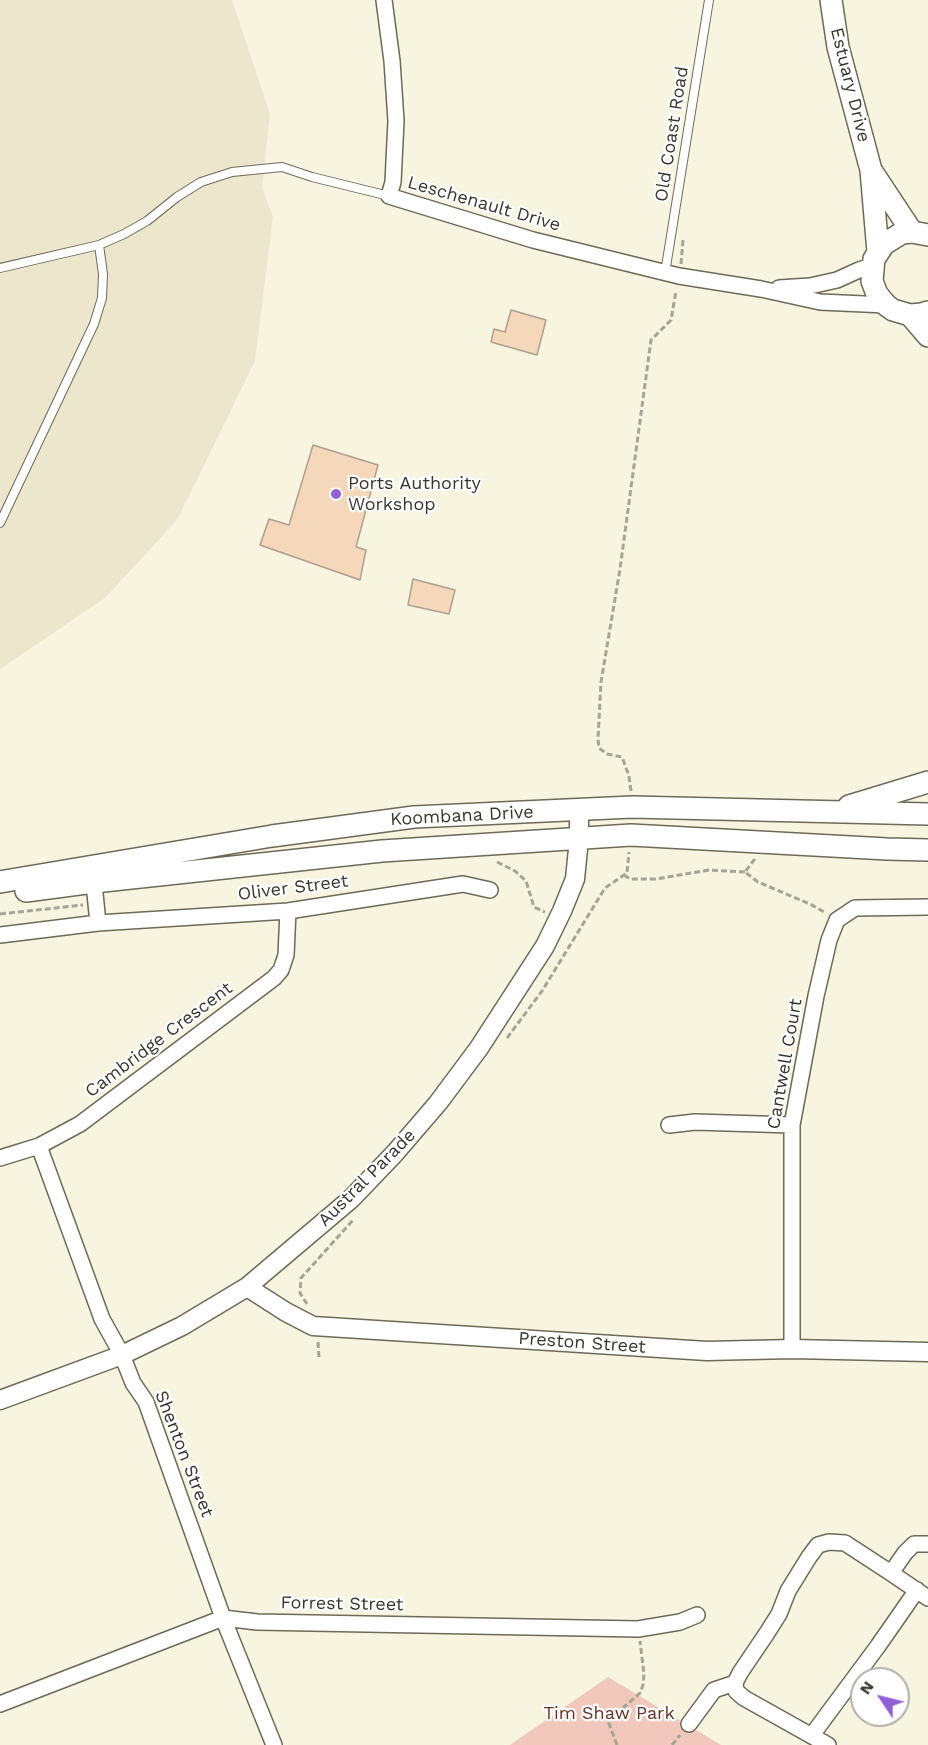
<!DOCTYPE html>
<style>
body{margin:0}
#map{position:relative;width:928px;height:1745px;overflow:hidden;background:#f7f4df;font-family:"Work Sans",sans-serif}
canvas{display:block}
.north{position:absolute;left:850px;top:1667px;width:60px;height:60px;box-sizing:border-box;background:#fff;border:2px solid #afafab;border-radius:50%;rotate:305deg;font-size:16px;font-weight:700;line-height:24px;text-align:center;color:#37362e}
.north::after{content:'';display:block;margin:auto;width:21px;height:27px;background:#925fd9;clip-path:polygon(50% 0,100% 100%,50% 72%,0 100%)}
</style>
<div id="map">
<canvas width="928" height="1745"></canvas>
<div class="north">N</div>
</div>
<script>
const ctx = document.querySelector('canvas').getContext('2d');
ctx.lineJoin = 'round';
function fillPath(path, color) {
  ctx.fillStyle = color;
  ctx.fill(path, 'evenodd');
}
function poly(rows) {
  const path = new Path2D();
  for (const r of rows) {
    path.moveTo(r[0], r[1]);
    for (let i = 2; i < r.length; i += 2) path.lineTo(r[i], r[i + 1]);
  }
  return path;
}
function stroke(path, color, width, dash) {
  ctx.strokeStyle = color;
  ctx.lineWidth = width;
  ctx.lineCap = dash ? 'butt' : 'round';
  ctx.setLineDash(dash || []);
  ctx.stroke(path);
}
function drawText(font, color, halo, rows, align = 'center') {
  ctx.font = font + ' "Work Sans",sans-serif';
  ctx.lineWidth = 4.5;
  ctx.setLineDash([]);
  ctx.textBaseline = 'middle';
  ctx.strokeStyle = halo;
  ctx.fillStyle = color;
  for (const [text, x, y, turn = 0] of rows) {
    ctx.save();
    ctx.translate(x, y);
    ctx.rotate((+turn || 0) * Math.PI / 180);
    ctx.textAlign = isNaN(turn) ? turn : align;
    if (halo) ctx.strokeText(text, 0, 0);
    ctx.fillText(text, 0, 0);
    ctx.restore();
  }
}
const built = poly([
 [0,0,232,0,270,114,262,188,273,217,255,361,177,520,105,598,0,669]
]);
const green = poly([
 [608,1677,721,1745,510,1745]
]);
const building = poly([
 [511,310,546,320,537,355,491,342,494,329,505,332,511,310],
 [313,445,378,465,356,547,366,550,360,580,260,545,269,519,289,525,313,445],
 [413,579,455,590,449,614,408,605,413,579]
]);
const path = poly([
 [681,264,683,240],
 [631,791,629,776,622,757,607,754,599,748,598,739,601,682,620,569,651,340,671,320,676,291],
 [755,861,754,860,745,872,758,882,810,904,826,913],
 [497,862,515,871,526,881,534,907,545,912],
 [624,875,630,879,656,879,709,870,745,872],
 [0,914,83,905],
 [507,1038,542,991,605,888,627,873,629,852],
 [307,1304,300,1293,301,1278,354,1219],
 [318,1342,319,1358],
 [617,1745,608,1721,640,1693,643,1685,644,1674,640,1641],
 [672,1745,680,1735]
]);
const service = poly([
 [0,268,99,245],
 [665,273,709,0],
 [0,523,94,324,102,298,103,274,99,245,124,234,147,221,177,197,201,182,232,172,282,167,312,177,389,196]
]);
const minor = poly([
 [384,0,392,61,396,121,393,182,389,196,533,240,679,276,761,289,820,302,886,305],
 [779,288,810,286,837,280,859,270,872,266],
 [93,874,98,923],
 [0,935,98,923,288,911,463,884,490,890],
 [669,1125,695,1122,792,1125],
 [39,1146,102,1319,122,1355,133,1383,146,1402,223,1618,274,1745],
 [0,1158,39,1146,80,1124,274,978,281,970,286,955,288,911],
 [792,1349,792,1125,816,996,829,940,837,920,855,908,928,907],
 [891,1573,928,1598],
 [0,1704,223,1618,257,1622,638,1629,680,1622,697,1615],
 [689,1724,714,1690,735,1683],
 [812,1735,878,1646,917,1590],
 [828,1745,744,1698,736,1691,735,1683,740,1673,767,1633,779,1614,788,1591,809,1557,818,1545,829,1542,845,1543,891,1573,905,1553,914,1544,928,1544]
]);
const tertiary = poly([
 [247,1287,286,1312,313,1326,707,1351,792,1349,928,1352],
 [0,1400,122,1355,182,1326,247,1287,351,1199,395,1153,438,1103,479,1048,545,946,562,911,575,879,579,839,579,810]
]);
const secondary = poly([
 [831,0,838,47,871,170,878,252],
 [873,173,912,232],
 [928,235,912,232,902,233,884,244,874,259,872,281,877,294,886,305,893,310,910,315,922,314,928,312],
 [910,315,928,336],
 [849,806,928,782],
 [0,882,272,836,414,817,632,807,928,814],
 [26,891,94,882,382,851,631,835,887,849,928,850]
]);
const markers = [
 [336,494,6,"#925fd9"]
];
const streetNames = [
 ["Estuary Drive",850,85,76],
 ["Old Coast Road",672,134,-81],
 ["Leschenault Drive",484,204,16],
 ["Koombana Drive",462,816,-3],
 ["Oliver Street",293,888,-7],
 ["Cambridge Crescent",159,1040,-37],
 ["Cantwell Court",785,1064,-80],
 ["Austral Parade",367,1178,-45],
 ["Preston Street",582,1343,4],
 ["Shenton Street",184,1454,69],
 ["Forrest Street",342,1604,1]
];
const poiNames = [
 ["Ports Authority",348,484],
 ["Workshop",348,505]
];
const parkNames = [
 ["Tim Shaw Park",609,1714]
];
fillPath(built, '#ece7cc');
fillPath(green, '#f2c8bd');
fillPath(building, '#f5d7b9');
stroke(building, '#ae9f90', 1.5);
stroke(service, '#6d6a58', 10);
stroke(minor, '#6d6a58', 18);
stroke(tertiary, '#6d6a58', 21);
stroke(secondary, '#6d6a58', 24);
stroke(path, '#a6a494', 3, [6, 3]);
stroke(service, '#fff', 8);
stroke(minor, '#fff', 15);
stroke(tertiary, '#fff', 18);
stroke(secondary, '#fff', 21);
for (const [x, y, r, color] of markers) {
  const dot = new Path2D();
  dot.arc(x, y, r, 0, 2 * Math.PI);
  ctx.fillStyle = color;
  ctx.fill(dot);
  stroke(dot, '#fff', 2);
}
drawText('18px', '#37362e', '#fff', streetNames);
drawText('18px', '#37362e', '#fff', poiNames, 'left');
drawText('18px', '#673123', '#fff', parkNames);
</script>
